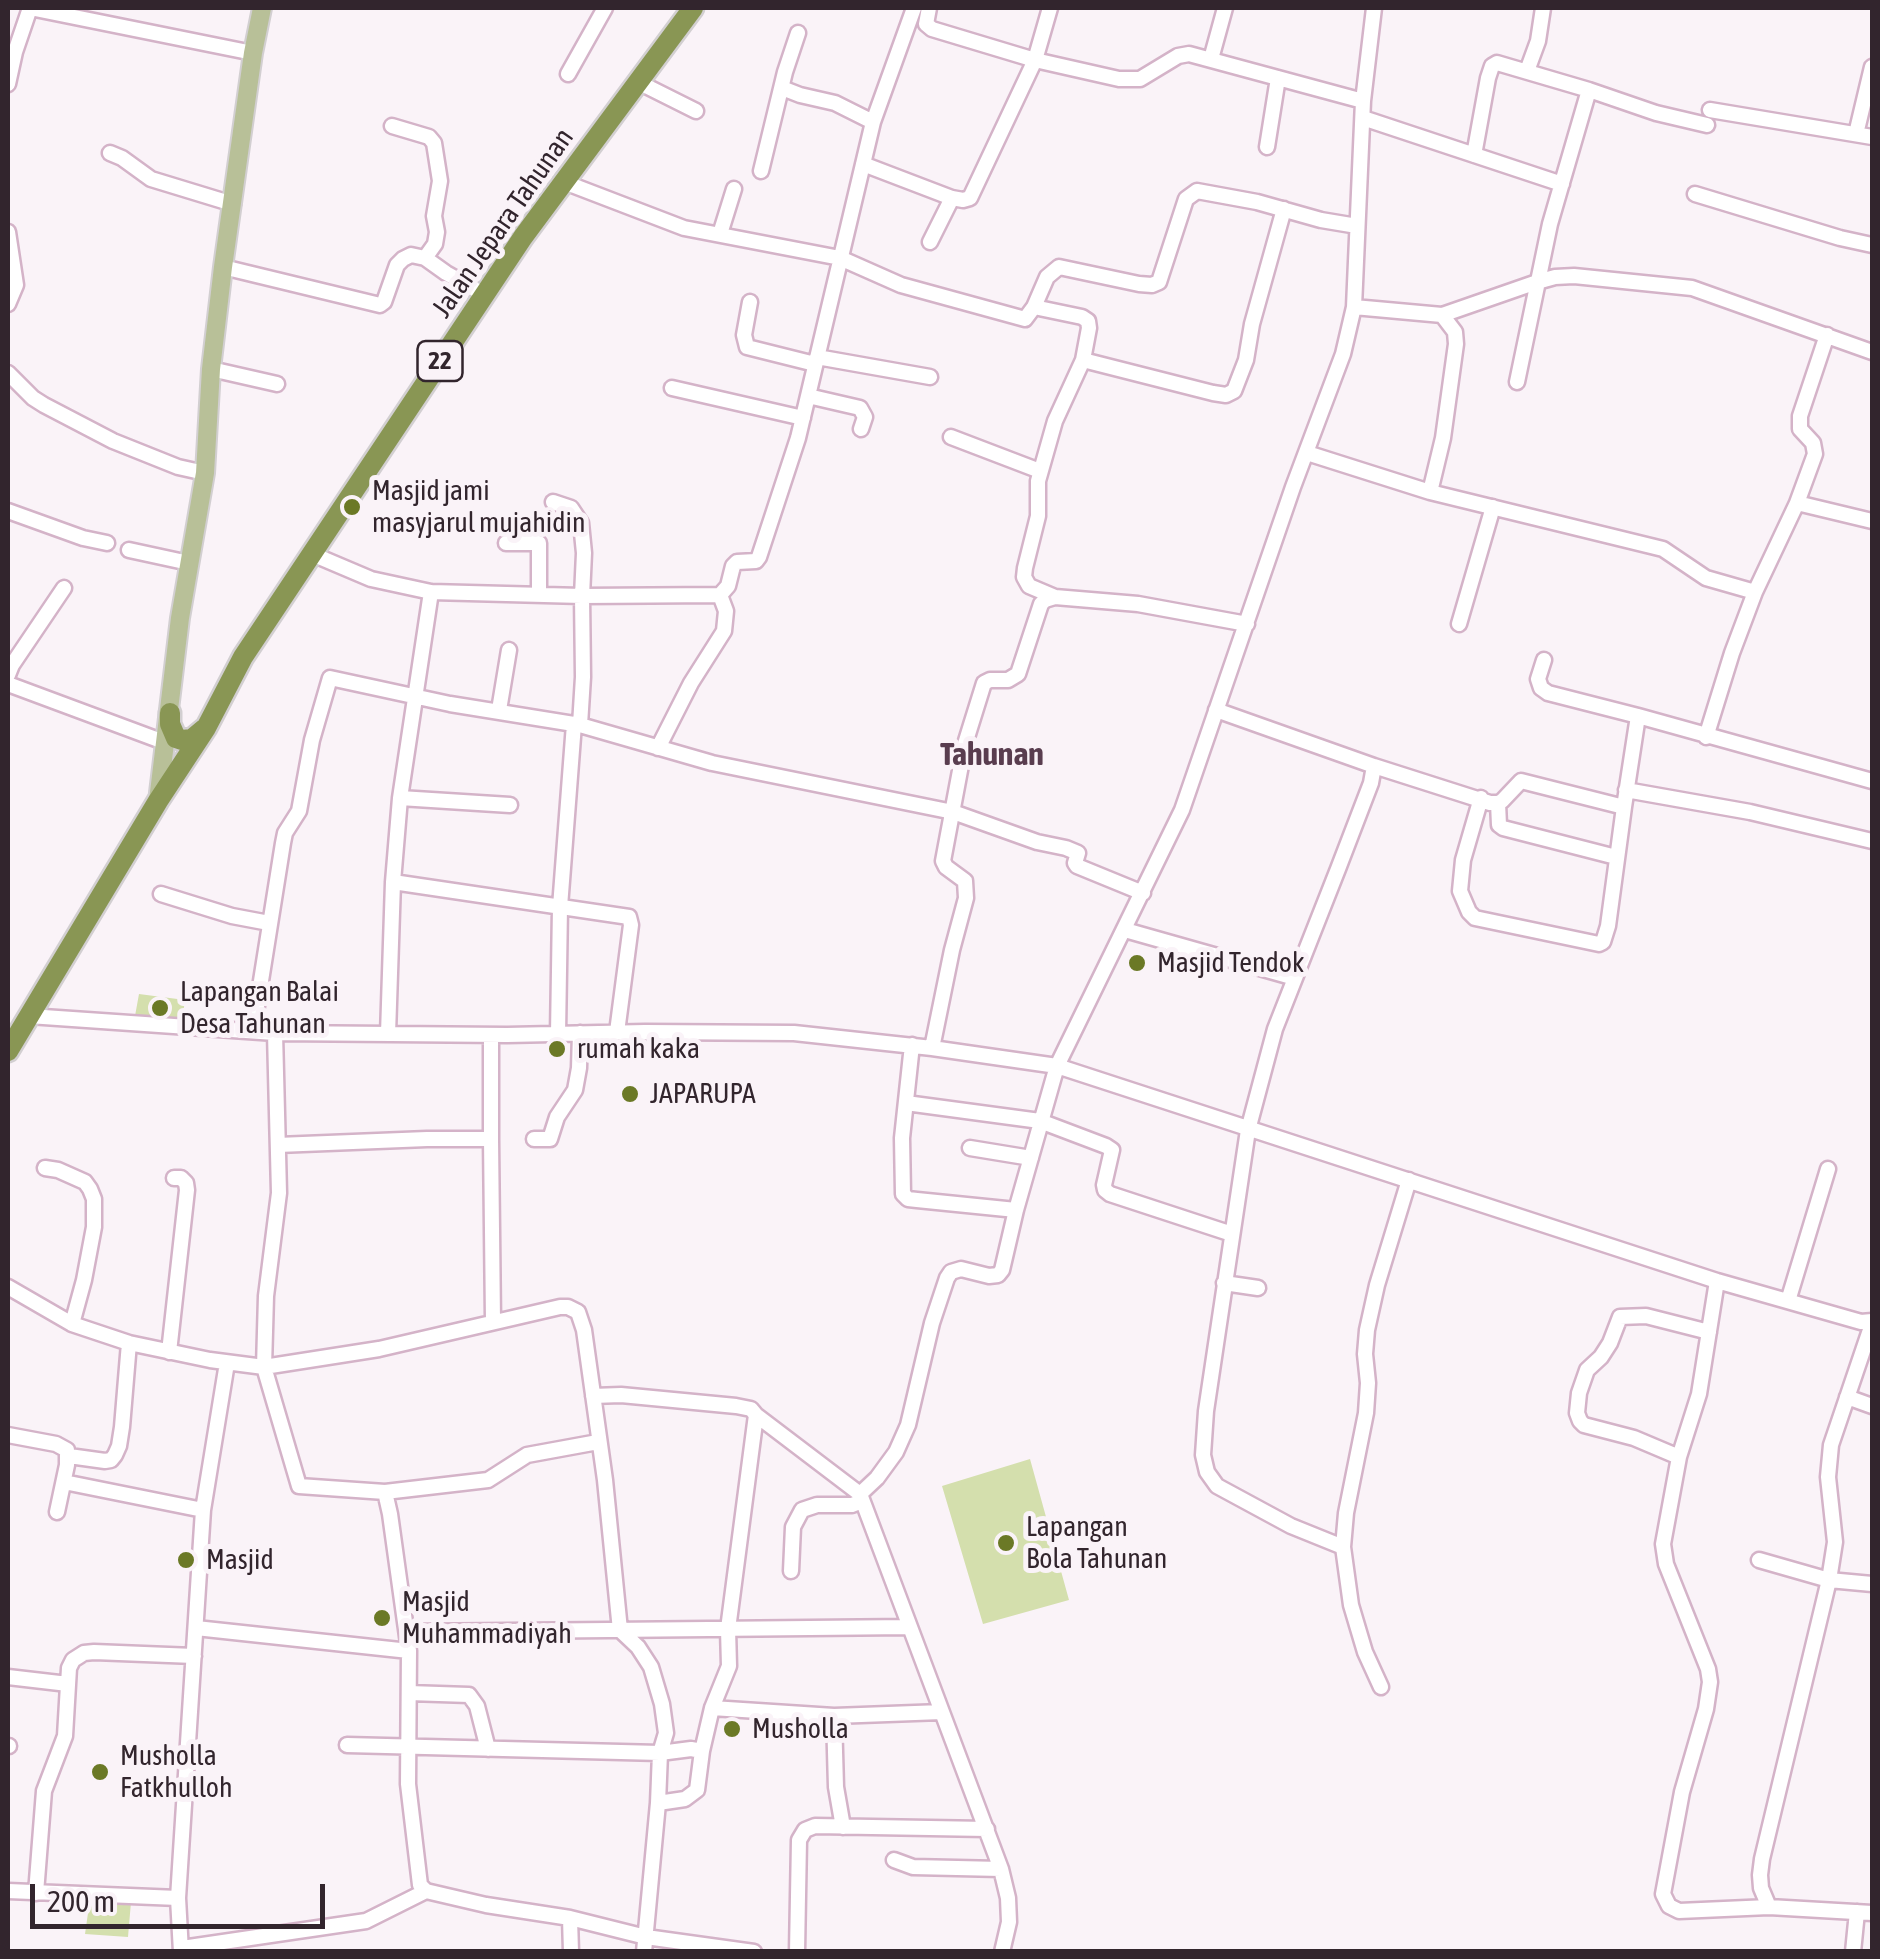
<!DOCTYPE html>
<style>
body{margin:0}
#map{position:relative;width:1880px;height:1959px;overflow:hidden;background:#faf3f8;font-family:"Asap Condensed",sans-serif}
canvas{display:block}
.frame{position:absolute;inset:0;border:10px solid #32252d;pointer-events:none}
.scale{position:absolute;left:30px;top:1884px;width:295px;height:45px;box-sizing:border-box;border:5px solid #32252d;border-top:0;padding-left:12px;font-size:30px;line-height:35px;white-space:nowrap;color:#32252d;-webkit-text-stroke:8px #faf3f8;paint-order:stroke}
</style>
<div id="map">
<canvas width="1880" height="1959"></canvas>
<div class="frame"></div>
<div class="scale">200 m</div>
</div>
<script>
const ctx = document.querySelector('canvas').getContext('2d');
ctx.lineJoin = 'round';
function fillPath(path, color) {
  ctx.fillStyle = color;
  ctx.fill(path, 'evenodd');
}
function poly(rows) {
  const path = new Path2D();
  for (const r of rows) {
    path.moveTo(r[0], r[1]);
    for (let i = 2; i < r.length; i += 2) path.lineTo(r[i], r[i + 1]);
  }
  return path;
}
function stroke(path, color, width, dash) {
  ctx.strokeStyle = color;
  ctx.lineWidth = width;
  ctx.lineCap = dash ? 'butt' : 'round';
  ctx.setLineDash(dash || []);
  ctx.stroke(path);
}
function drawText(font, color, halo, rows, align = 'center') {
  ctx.font = font + ' "Asap Condensed",sans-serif';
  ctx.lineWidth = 10;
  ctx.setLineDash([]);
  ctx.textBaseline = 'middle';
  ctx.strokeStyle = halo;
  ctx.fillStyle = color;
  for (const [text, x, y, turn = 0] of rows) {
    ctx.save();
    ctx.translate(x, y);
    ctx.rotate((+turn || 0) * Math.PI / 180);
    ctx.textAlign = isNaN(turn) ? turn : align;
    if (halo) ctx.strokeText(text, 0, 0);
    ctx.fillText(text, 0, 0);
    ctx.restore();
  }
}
const green = poly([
 [139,994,185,1000,182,1021,135,1016],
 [1030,1459,1069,1600,983,1624,942,1486],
 [90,1899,131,1902,128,1937,85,1934]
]);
const minor = poly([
 [30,8,253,53],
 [929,8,926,24,932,29,1035,60,1119,79,1140,79,1178,56,1189,54,1363,101],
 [1211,59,1225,8],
 [1527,71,1538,41,1543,8],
 [568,74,605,8],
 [638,82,696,111],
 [8,84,15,52,30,8],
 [782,88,800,95,835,103,873,122],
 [1710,110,1872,137],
 [1363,118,1562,184],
 [392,126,429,137,434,143,440,181,434,216,437,232,435,244,425,258,446,273,485,295],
 [1856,134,1872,67],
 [1267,147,1278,78],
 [110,153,122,158,151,179,233,204],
 [1474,155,1488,78,1492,66,1497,63,1589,90],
 [863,164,952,198,963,200,970,198,1035,60,1050,8],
 [761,171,785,72,798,33],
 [564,182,684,228,840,258,901,285,1025,319,1034,307,1047,277,1059,267,1139,284,1152,285,1159,282,1186,199,1197,191,1257,202,1321,220,1357,226],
 [1695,194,1840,238,1872,245],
 [8,232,16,285,8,304],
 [720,234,734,189],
 [930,242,952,198],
 [223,267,380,305,384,302,397,265,403,259,411,255,425,258],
 [750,302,744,335,747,347,815,364],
 [1034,307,1082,317,1088,321,1089,328,1083,360,1055,421,1038,481,1038,516,1025,568,1024,577,1029,586,1055,597,1138,604,1247,624],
 [1354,307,1442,315,1537,282,1555,277,1574,276,1692,288,1872,352],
 [817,357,930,377],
 [1083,360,1213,393,1226,395,1234,391,1246,360,1252,324,1284,209],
 [211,369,277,384],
 [8,373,33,398,44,405,113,441,178,467,205,473],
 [1517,382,1550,224,1589,90,1656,113,1707,125],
 [672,388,803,418],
 [808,396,860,408,865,417,861,429],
 [951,437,1040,471],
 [1307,453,1430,492,1663,549,1706,578,1755,592],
 [1430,492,1443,438,1456,344,1455,332,1442,315],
 [1797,503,1815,454,1813,443,1800,429,1800,416,1827,335],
 [8,511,83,538,107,543],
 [506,543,539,543,539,595],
 [129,550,189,563],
 [312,554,371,579,431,592,582,596,584,553,581,523,571,508,553,502],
 [1459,624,1493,507],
 [1544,660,1538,679,1541,688,1548,693,1638,716],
 [8,675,12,665,64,588],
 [8,684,164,742],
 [499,710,509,650],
 [1216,710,1374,766,1371,783,1338,869,1275,1029,1248,1130,1206,1411,1203,1455,1207,1472,1217,1486,1291,1526,1343,1547],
 [580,725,583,677,582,596,720,595,728,586,733,566,737,562,756,561,759,557,798,438,873,122,914,8],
 [1706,737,1732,653,1755,592,1797,503,1872,521],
 [658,748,691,683,724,631,726,611,720,595],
 [1374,766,1490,803,1498,803,1502,801,1521,781,1624,807,1638,716,1872,781],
 [1626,790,1750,812,1872,841],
 [400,798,510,805],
 [1481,798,1463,860,1460,891,1469,912,1475,918,1599,944,1603,942,1608,926,1624,807],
 [1498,803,1499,825,1503,828,1616,857],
 [393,882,629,917,631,925,617,1032],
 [161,894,232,916,269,923],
 [1125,930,1295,978],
 [29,1016,275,1033,507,1035,645,1032,794,1033,932,1048,1057,1066,1182,810,1293,487,1343,354,1354,307,1363,101,1374,8],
 [253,1031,283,843,285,833,299,811,312,740,330,678,450,704,580,725,712,763,953,812,1037,842,1066,848,1078,853,1075,863,1077,866,1143,893],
 [275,1033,279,1193,266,1296,264,1367,299,1486,385,1492,390,1514,409,1651,408,1784,420,1885,426,1891,486,1905,570,1918,646,1937,754,1952],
 [388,1034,393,882,400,798,431,592],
 [558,1034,560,907,574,724],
 [912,1045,902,1138,903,1194,908,1199,917,1200,1016,1210],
 [932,1048,952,950,966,898,965,881,946,867,943,861,965,744,984,683,990,680,1008,680,1018,674,1041,604,1045,600,1055,597],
 [906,1103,1040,1121,1106,1146,1112,1150,1104,1185,1105,1190,1110,1194,1232,1234],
 [491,1139,493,1322],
 [534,1139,550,1139,557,1117,575,1090,579,1068,580,1033],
 [278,1145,427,1139,491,1139,491,1035],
 [970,1148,1031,1158],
 [45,1168,58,1170,85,1182,90,1189,94,1199,94,1227,84,1280,72,1324],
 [1717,1281,1699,1394,1679,1457,1663,1544,1666,1564,1708,1669,1710,1682,1706,1709,1682,1792,1663,1894,1669,1906,1679,1911,1769,1907],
 [1224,1283,1258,1288],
 [8,1287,72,1324,129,1343,210,1360,264,1367,379,1349,560,1307,568,1307,578,1312,584,1330,605,1480,620,1630,638,1647,651,1667,662,1704,666,1733,660,1753,658,1803,644,1952],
 [1788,1301,1828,1169],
 [1872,1324,1831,1445,1828,1477,1835,1542,1829,1580,1762,1859,1760,1875,1761,1888,1769,1907,1872,1913],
 [169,1352,187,1190,186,1183,181,1178,174,1178],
 [1847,1397,1872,1406],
 [756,1415,860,1494],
 [8,1435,56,1444,67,1450,67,1465,57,1512],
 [69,1456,105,1461,111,1460,115,1455,119,1446,122,1427,129,1343],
 [1679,1457,1634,1438,1584,1425,1580,1421,1577,1413,1579,1393,1587,1370,1601,1357,1610,1343,1620,1317,1646,1316,1709,1332],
 [64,1482,203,1510],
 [385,1492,488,1480,527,1455,598,1442],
 [1759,1560,1829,1580,1872,1584],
 [791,1571,793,1527,802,1510,817,1505,852,1505,862,1501],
 [196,1628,409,1651],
 [407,1632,910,1627],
 [8,1677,68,1684],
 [1381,1687,1365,1652,1351,1605,1343,1547,1346,1513,1366,1413,1368,1383,1365,1354,1367,1330,1377,1285,1409,1180],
 [409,1693,469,1695,477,1706,488,1749],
 [712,1708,834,1716,942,1712],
 [834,1716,836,1787,843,1827],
 [347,1745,660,1753,691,1749,702,1751,712,1708,729,1666,728,1629,756,1415,751,1409,736,1406,621,1395,593,1396],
 [8,1746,9,1746],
 [658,1803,685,1799,697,1790,702,1751],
 [894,1860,913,1867,1001,1869],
 [8,1891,178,1898],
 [36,1893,44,1791,65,1736,69,1668,73,1660,84,1653,94,1652,194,1656],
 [570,1918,571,1952],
 [182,1948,366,1921,426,1891],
 [181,1952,178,1898,203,1510,227,1363],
 [797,1952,799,1840,805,1830,815,1826,987,1829],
 [1002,1952,1009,1922,1008,1898,1001,1869,860,1494,877,1478,896,1452,908,1425,932,1323,947,1278,951,1272,961,1269,989,1276,998,1275,1002,1270,1016,1210,1057,1066,1717,1281,1861,1322,1872,1321],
 [1853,1952,1857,1912]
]);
const major = poly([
 [158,801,180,618,205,473,211,369,223,267,253,53,262,8]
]);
const highway = poly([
 [170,713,170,724,176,738,182,740,192,739,204,729],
 [8,1051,158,801,206,728,243,657,523,237,693,8]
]);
const markers = [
 [352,507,10,"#6b7926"],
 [1137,963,10,"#6b7926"],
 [160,1008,10,"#6b7926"],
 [557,1049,10,"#6b7926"],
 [630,1094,10,"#6b7926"],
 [1006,1543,10,"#6b7926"],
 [186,1560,10,"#6b7926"],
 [382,1618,10,"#6b7926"],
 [732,1729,10,"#6b7926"],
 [100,1772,10,"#6b7926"]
];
const shields = [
 [440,361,45]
];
const shieldNames = [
 ["22",440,361]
];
const streetNames = [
 ["Jalan Jepara Tahunan",503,223,-55]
];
const poiNames = [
 ["Masjid jami",372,491],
 ["masyjarul mujahidin",372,523],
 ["Masjid Tendok",1157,963],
 ["Lapangan Balai",180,992],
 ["Desa Tahunan",180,1024],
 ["rumah kaka",577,1049],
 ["JAPARUPA",650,1094],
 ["Lapangan",1026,1527],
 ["Bola Tahunan",1026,1559],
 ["Masjid",206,1560],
 ["Masjid",402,1602],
 ["Muhammadiyah",402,1634],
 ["Musholla",752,1729],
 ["Musholla",120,1756],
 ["Fatkhulloh",120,1788]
];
const quarterNames = [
 ["Tahunan",992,755]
];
fillPath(green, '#d4dfad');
stroke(minor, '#d4b3c8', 19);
stroke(major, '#d2cfd1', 22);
stroke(highway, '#d2cfd1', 25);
stroke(minor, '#fff', 14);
stroke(major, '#b8c098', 18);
stroke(highway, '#899654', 20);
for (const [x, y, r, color] of markers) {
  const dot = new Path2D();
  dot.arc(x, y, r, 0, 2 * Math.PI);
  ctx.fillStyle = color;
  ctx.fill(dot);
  stroke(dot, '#faf3f8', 4);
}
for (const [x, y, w] of shields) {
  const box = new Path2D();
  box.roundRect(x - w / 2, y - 20, w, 40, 8);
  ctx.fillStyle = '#faf3f8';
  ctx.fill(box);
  stroke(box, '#32252d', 2.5);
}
drawText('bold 25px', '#32252d', null, shieldNames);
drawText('28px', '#32252d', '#faf3f8', streetNames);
drawText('28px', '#32252d', '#faf3f8', poiNames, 'left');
drawText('bold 32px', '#593d4f', '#faf3f8', quarterNames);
</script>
